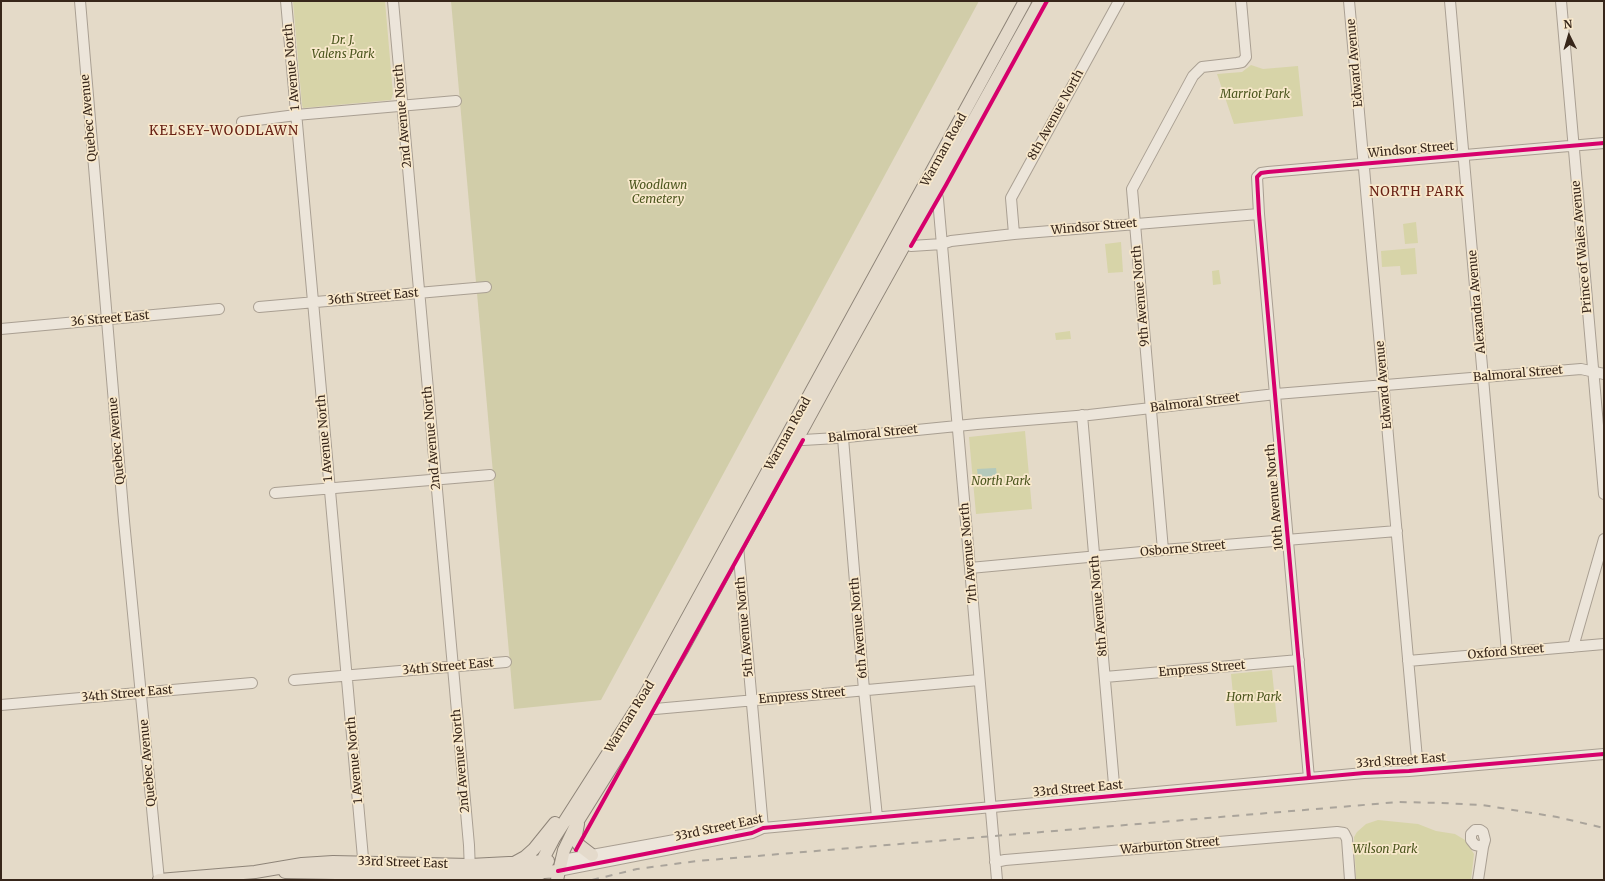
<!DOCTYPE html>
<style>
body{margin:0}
#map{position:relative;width:1605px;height:881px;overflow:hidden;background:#e4dac8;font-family:Merriweather,serif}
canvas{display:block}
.frame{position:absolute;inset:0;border:2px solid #37261a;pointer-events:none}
.north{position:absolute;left:1549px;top:16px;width:40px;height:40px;-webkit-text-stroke:3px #f8e8cb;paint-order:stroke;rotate:355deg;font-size:11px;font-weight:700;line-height:16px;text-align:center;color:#37261a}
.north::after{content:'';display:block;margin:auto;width:14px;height:18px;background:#37261a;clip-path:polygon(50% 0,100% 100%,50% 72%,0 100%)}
</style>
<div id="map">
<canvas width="1605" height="881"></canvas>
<div class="frame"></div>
<div class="north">N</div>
</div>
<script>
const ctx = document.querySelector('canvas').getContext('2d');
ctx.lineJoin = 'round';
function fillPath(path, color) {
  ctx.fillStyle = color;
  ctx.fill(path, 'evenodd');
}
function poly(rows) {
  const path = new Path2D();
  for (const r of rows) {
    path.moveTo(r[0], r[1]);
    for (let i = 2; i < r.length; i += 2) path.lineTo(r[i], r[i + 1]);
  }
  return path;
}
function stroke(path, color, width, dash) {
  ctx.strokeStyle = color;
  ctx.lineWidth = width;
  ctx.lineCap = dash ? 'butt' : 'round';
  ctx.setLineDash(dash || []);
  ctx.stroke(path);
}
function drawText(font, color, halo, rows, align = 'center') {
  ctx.font = font + ' Merriweather,serif';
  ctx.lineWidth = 3.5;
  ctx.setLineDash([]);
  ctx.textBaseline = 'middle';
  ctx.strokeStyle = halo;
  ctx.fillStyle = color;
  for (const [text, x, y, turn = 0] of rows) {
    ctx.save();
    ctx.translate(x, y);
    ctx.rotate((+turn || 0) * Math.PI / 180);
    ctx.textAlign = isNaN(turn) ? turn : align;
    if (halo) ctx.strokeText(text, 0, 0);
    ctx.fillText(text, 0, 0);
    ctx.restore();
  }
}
const green = poly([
 [293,1,385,1,393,94,391,100,303,108,302,105],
 [1251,65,1263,69,1298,66,1303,116,1234,124,1217,74,1242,72],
 [1416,222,1418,243,1405,244,1403,224],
 [1121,242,1123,272,1108,273,1105,244],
 [1415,248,1417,274,1401,275,1400,266,1382,267,1381,251],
 [1219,270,1221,284,1213,285,1212,271],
 [1070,331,1071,339,1056,340,1055,333],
 [1025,431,1032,509,976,514,969,437],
 [1272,670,1277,722,1236,726,1231,674],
 [1378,820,1418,824,1436,831,1455,834,1465,840,1474,854,1471,880,1356,880,1354,837,1357,832,1366,824]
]);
const cemetery = poly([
 [451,1,979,1,601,700,514,709]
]);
const water = poly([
 [996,468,997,476,978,478,977,469]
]);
const minor = poly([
 [80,1,124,521,159,880],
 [286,1,364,869],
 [393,1,469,845,470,872],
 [1349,1,1418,770],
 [1450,1,1507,652],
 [1561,1,1604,494],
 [242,122,296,115,456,101],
 [933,186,936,190,938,199,997,880],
 [1014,234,1011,198,1119,1],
 [906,242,911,246,942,244,951,241,1014,234,1259,214],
 [259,307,486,287],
 [1,329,219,309],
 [1082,415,1115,796],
 [791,437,803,440,837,438,977,424,1089,415,1276,394,1581,369,1604,374],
 [843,438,864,690,877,817],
 [275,493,490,475],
 [738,546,763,828],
 [1163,550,1132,189,1193,76,1202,67,1237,63,1242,62,1246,57,1241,1],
 [970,568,1163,550,1397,531],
 [1573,647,1604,539],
 [1408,661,1604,644],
 [1105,677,1299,660],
 [294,680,506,662],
 [1,705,252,683],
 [650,705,655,709,979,680],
 [1309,778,1259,214,1257,177,1261,173,1268,172,1604,143],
 [561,860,592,855,730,830],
 [995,862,1005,860,1337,832,1344,833,1347,839,1350,880],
 [558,871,752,833,763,828,1364,773,1409,771,1604,754],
 [1478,880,1483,847,1485,840,1483,832,1480,830,1475,830,1471,834,1471,840,1475,845,1483,847]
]);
const major = poly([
 [578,824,576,835,577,842,579,845,592,855],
 [514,863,525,857,534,849,555,823],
 [285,872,490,876,558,871],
 [159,880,255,872,302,864,333,862,470,865,548,861],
 [537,880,542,861,554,838,644,697,1025,1],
 [557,880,564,850,579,819,650,705,683,648,831,377,1040,1]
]);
const rail = poly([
 [592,880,637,869,697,861,1399,802,1441,803,1482,805,1557,817,1604,828]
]);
const cycleway = poly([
 [911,246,946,185,1047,1],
 [1309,778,1259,214,1257,177,1261,173,1268,172,1604,143],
 [576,850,803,440],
 [558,871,752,833,763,828,1364,773,1409,771,1604,754]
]);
const parkNames = [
 ["Dr. J.",343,41],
 ["Valens Park",343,55],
 ["Marriot Park",1255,95],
 ["Woodlawn",658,186],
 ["Cemetery",658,200],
 ["North Park",1001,482],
 ["Horn Park",1254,698],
 ["Wilson Park",1385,850]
];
const streetNames = [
 ["Edward Avenue",1355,63,-95],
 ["1 Avenue North",292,67,-95],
 ["8th Avenue North",1056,115,-61],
 ["2nd Avenue North",403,116,-95],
 ["Quebec Avenue",89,118,-95],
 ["Warman Road",944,150,-61],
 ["Windsor Street",1411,150,-5],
 ["Windsor Street",1094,227,-5],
 ["Prince of Wales Avenue",1582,247,-95],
 ["9th Avenue North",1141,296,-95],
 ["36th Street East",373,297,-5],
 ["Alexandra Avenue",1477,302,-95],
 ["36 Street East",110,319,-5],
 ["Balmoral Street",1518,374,-5],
 ["Edward Avenue",1384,385,-95],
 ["Balmoral Street",1195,403,-7],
 ["Warman Road",788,434,-61],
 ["Balmoral Street",873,434,-6],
 ["1 Avenue North",325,438,-95],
 ["2nd Avenue North",432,438,-95],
 ["Quebec Avenue",117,441,-95],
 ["10th Avenue North",1275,497,-95],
 ["Osborne Street",1183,549,-5],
 ["7th Avenue North",969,553,-95],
 ["8th Avenue North",1099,606,-95],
 ["5th Avenue North",745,627,-95],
 ["6th Avenue North",859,628,-95],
 ["Oxford Street",1506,652,-5],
 ["34th Street East",448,667,-5],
 ["Empress Street",1202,669,-5],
 ["34th Street East",127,694,-5],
 ["Empress Street",802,696,-5],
 ["Warman Road",630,717,-58],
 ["1 Avenue North",355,760,-95],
 ["2nd Avenue North",461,761,-95],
 ["33rd Street East",1401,761,-4],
 ["Quebec Avenue",148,763,-95],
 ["33rd Street East",1078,789,-5],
 ["33rd Street East",719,828,-12],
 ["Warburton Street",1170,846,-5],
 ["33rd Street East",403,863,2]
];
const neighbourhoodNames = [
 ["KELSEY-WOODLAWN",224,131],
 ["NORTH PARK",1417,192]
];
fillPath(green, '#d7d4a8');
fillPath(cemetery, '#d1cda9');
fillPath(water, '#b4c9bb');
stroke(minor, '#a99f92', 12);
stroke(major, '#8e8478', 14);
stroke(minor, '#ece5da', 10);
stroke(major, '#e4dacb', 12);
stroke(rail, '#aaa49b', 2, [7, 7]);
stroke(cycleway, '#d6006c', 4);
drawText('italic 12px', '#4c561e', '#f8e8cb', parkNames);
drawText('12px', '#37261a', '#f8e8cb', streetNames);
ctx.letterSpacing = '1px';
drawText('13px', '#682115', '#f8e8cb', neighbourhoodNames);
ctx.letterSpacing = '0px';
</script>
